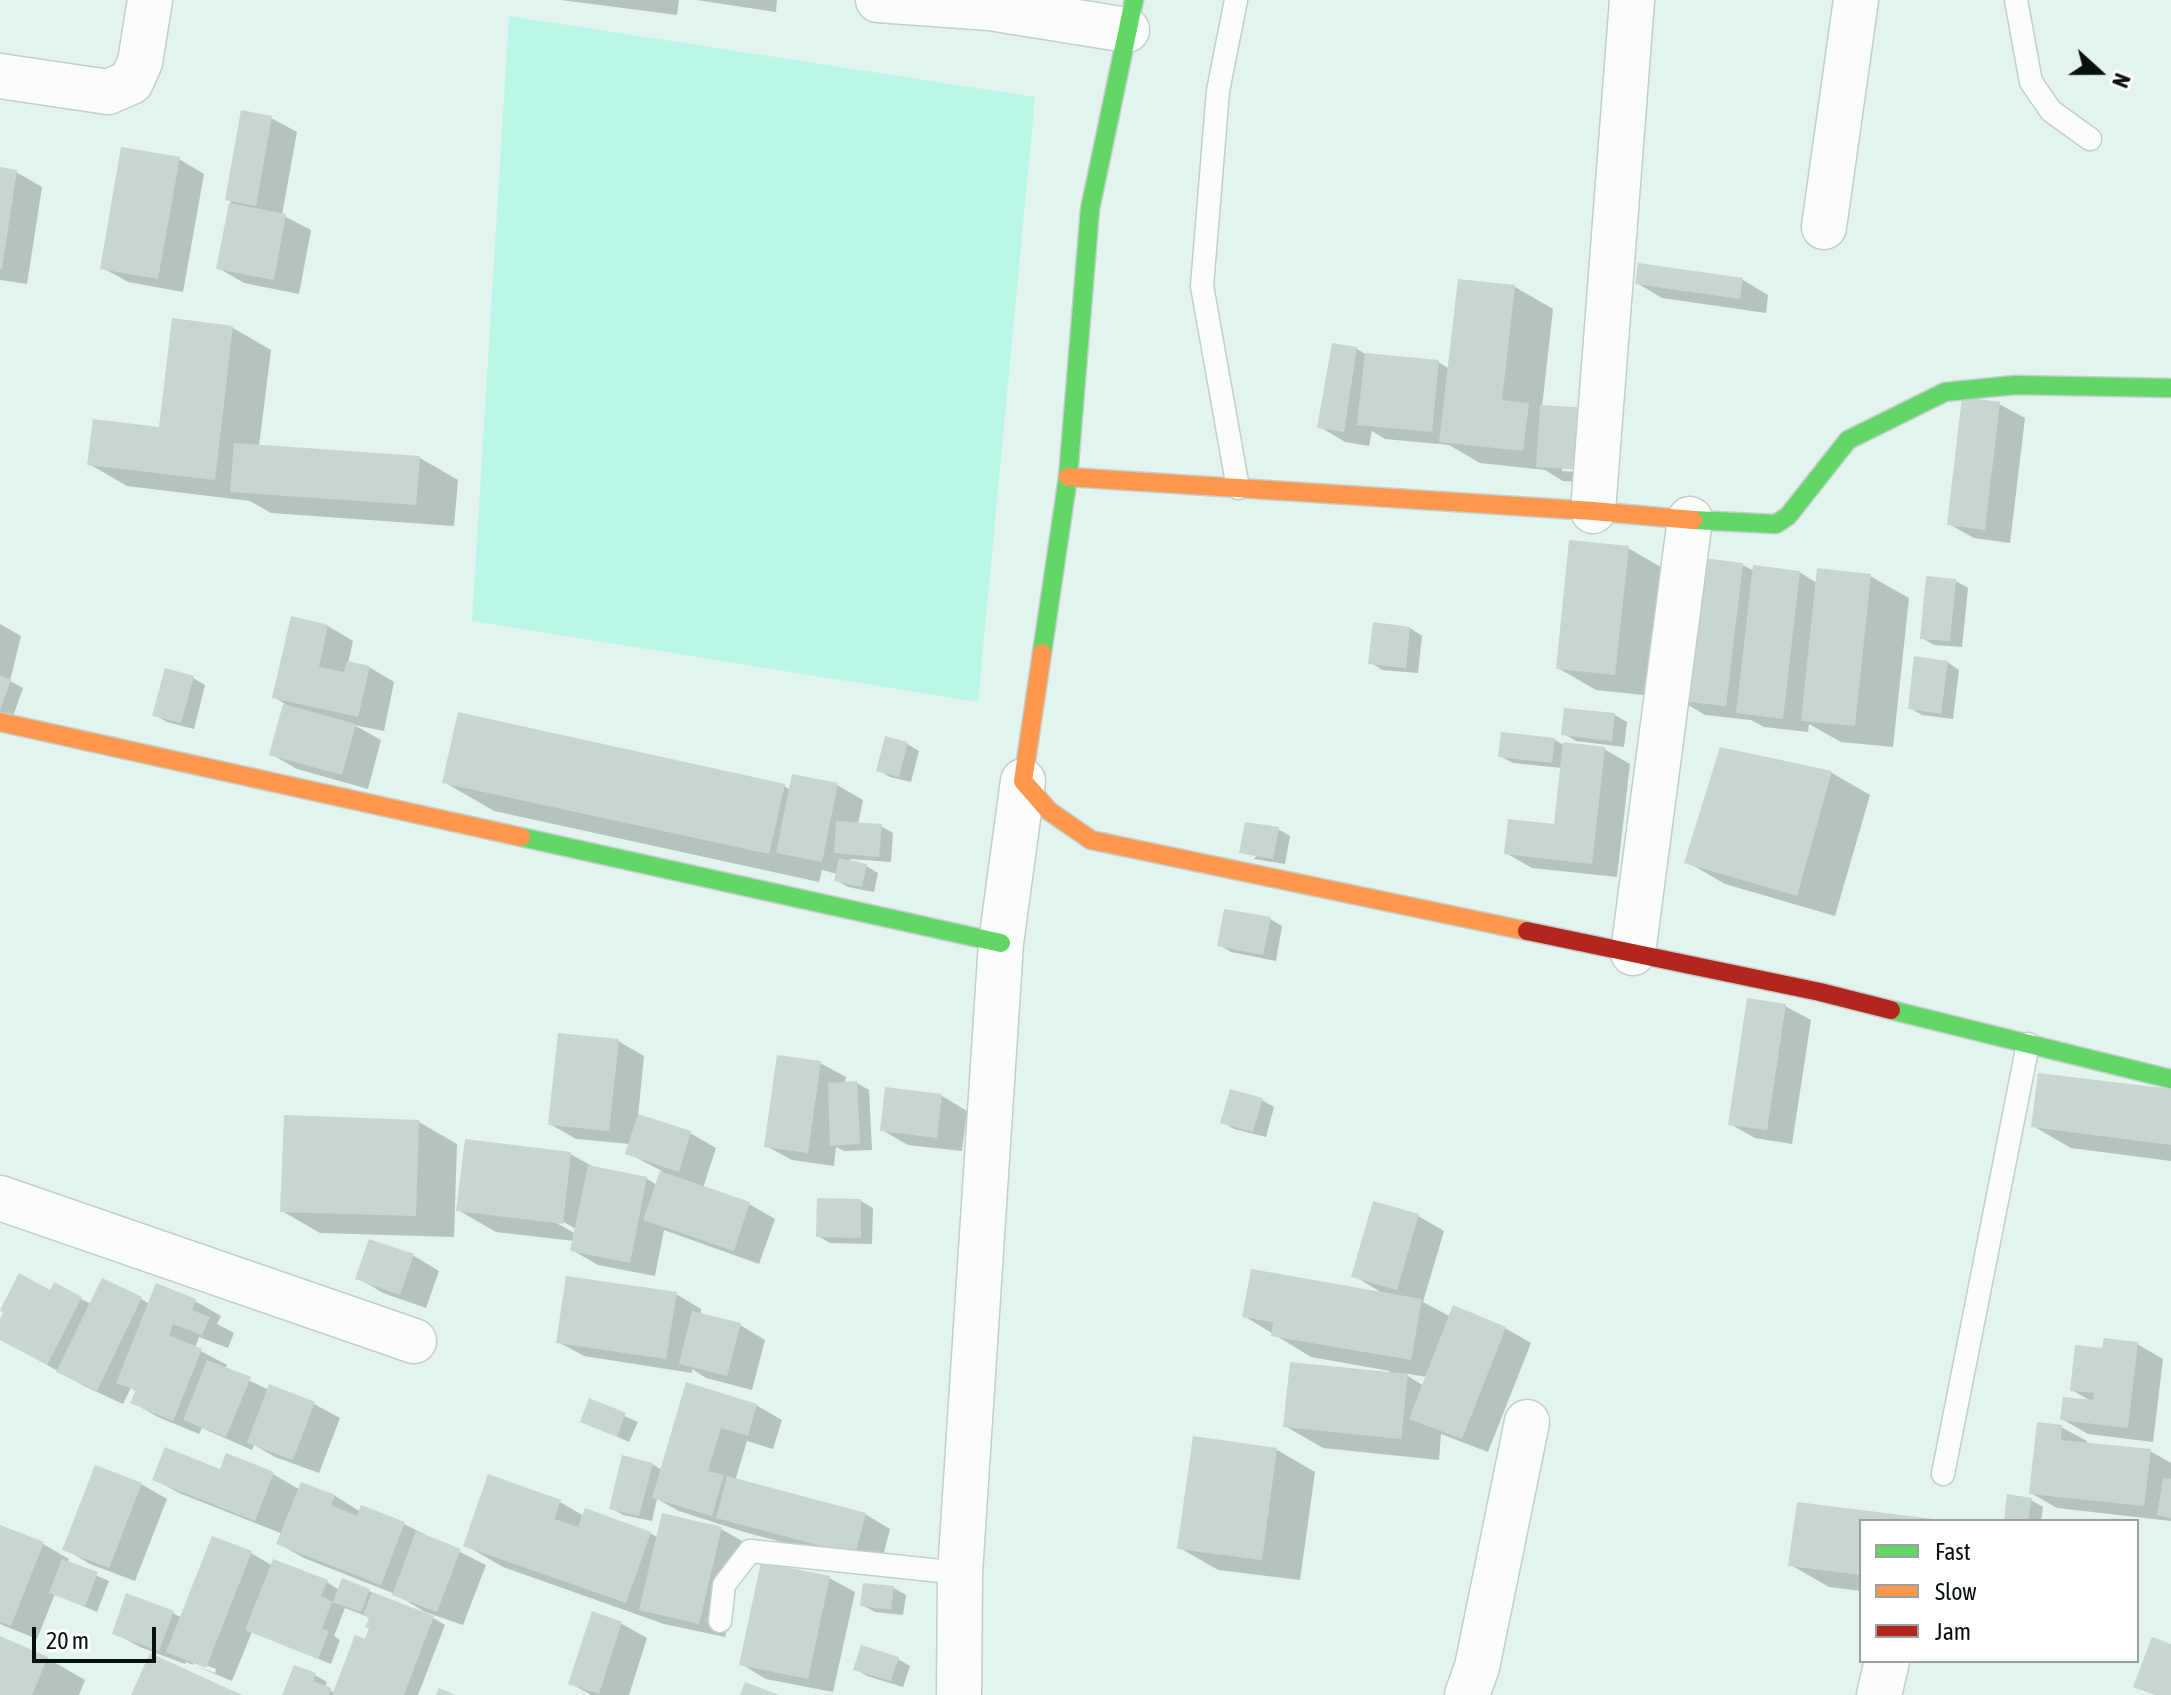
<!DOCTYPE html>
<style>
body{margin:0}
#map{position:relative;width:2171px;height:1695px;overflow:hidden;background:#e3f3ee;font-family:"Asap Condensed",sans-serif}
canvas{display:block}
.legend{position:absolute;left:1859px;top:1519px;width:280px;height:144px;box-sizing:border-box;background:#fff;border:2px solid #9ca09f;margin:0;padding:10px 14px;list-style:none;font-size:24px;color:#08110f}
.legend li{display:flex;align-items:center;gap:16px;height:40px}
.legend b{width:40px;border:2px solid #9ca09f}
.north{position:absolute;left:2059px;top:32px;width:80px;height:80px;-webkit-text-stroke:6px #fff;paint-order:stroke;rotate:111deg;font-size:22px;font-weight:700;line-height:32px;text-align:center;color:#08110f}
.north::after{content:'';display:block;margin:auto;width:28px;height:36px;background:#08110f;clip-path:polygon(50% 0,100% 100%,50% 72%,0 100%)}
.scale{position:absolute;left:32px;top:1627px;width:124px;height:36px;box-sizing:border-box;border:4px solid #08110f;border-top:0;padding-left:10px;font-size:24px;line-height:28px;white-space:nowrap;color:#08110f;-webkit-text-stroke:6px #fff;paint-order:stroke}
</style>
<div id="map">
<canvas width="2171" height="1695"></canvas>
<ul class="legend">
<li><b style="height:10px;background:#63d668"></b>Fast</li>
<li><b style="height:10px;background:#ff974d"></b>Slow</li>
<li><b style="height:10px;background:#b3261e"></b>Jam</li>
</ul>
<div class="north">N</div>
<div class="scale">20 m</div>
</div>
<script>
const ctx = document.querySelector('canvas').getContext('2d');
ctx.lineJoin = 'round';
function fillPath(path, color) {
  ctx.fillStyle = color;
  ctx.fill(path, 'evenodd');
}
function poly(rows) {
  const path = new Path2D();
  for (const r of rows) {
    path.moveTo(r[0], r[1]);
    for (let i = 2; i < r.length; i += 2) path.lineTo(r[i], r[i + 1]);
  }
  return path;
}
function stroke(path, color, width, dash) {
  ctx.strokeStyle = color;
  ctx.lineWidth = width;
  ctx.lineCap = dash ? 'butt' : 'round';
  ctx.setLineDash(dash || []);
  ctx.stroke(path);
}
const green = poly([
 [509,16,1035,97,978,702,472,621]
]);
const shadow = poly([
 [561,0,679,0,677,15],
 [696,0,777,0,776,12],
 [271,118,297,132,282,215,311,230,299,294,244,283,218,268,231,202,227,199],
 [179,159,204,174,183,292,128,282,103,268],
 [0,170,16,172,42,187,27,284,0,280],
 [1743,280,1768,295,1766,313,1662,298,1637,283],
 [1460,281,1515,287,1553,309,1542,407,1611,484,1563,481,1545,470,1480,463,1449,445,1385,439,1372,431,1369,446,1345,442,1320,427,1333,346,1357,349,1367,355,1438,362,1450,369],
 [1562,467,1595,473,1562,471],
 [233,328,271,350,259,446,420,458,458,480,454,526,271,513,250,501,127,486,89,464,161,429],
 [1999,404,2025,418,2010,543,1974,538,1949,524],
 [1628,548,1666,570,1653,696,1596,690,1558,668],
 [1743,565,1754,571,1799,572,1817,583,1870,576,1909,598,1893,747,1841,742,1809,724,1808,732,1764,727,1751,720,1705,715,1680,700],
 [1956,581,1968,588,1962,647,1934,645,1922,638],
 [293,619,328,626,353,641,348,663,369,667,394,682,384,731,354,725,381,740,368,789,297,769,271,754,285,704,274,697],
 [0,624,21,636,10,681,23,688,12,719,0,714],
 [1410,628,1422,636,1418,673,1382,670,1370,662],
 [1947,662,1959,670,1953,719,1922,715,1910,708],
 [193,678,205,685,194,729,167,722,155,715],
 [1615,715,1627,722,1624,747,1576,741,1564,734],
 [1555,740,1565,746,1604,749,1630,764,1617,877,1532,868,1506,853,1556,826,1562,768,1513,763,1500,756],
 [907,744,919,751,911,782,890,777,878,770],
 [1721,750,1832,773,1870,795,1835,916,1725,884,1687,862],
 [444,782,784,786,790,790,837,785,863,800,858,824,881,826,893,833,891,862,850,859,850,862,866,866,878,873,874,892,848,887,836,880,837,874,822,870,819,882,494,811],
 [1278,829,1290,836,1285,864,1254,859],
 [1270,919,1282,926,1276,961,1231,952,1219,945],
 [1785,1006,1811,1020,1792,1144,1755,1138,1730,1124],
 [618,1041,644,1056,638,1116,690,1133,716,1148,703,1188,749,1204,775,1219,759,1264,664,1230,655,1276,598,1265,572,1250,574,1241,496,1232,458,1210,570,1154,596,1168,646,1178,657,1185,662,1171,627,1153,630,1144,576,1139,550,1124],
 [555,1217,576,1229,576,1234,553,1221],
 [820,1063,846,1077,845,1083,857,1083,869,1090,872,1150,844,1151,836,1147,834,1166,792,1160,766,1146],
 [2171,1091,2171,1161,2071,1148,2033,1126],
 [942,1096,967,1111,962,1151,908,1145,882,1130],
 [1262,1100,1274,1107,1266,1137,1234,1129,1222,1122],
 [419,1122,457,1144,454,1237,320,1233,282,1211],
 [861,1201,873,1208,872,1244,830,1243,818,1236],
 [1418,1216,1444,1231,1423,1302,1451,1317,1505,1328,1531,1343,1488,1452,1441,1434,1439,1460,1323,1448,1285,1426,1389,1374,1390,1371,1311,1357,1244,1316,1384,1294,1354,1276],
 [1403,1373,1427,1377,1424,1386],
 [371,1241,414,1256,439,1271,426,1308,383,1293,358,1278],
 [55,1285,91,1304,141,1299,150,1304,157,1286,195,1301,221,1316,217,1324,234,1333,228,1348,199,1337,195,1348,227,1365,225,1369,269,1390,314,1404,340,1418,319,1473,275,1457,254,1445,252,1450,202,1428,199,1434,158,1417,132,1402,137,1392,131,1388,123,1404,84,1386,0,1338,0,1323,51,1293],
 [676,1294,701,1309,701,1315,740,1325,765,1340,752,1390,706,1378,692,1369,692,1373,584,1356,558,1342],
 [2137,1344,2163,1359,2153,1442,2088,1434,2062,1419,2094,1403,2072,1390,2104,1350],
 [688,1385,756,1405,782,1420,773,1449,747,1441,735,1481,865,1514,890,1529,880,1568,744,1532,679,1511,657,1499,652,1521,623,1515,611,1508,652,1464,662,1470],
 [590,1401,638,1422,629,1442,582,1421],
 [2061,1427,2087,1441,2087,1444,2150,1451,2171,1463,2171,1521,2057,1508,2031,1493],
 [1277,1450,1315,1472,1300,1580,1218,1570,1180,1548],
 [221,1472,273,1474,300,1490,302,1484,335,1496,361,1512,362,1508,404,1524,486,1565,463,1625,425,1612,395,1594,304,1558,279,1544,283,1534,179,1493,154,1479],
 [141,1484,167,1499,135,1581,90,1564,65,1549],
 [2031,1500,2043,1507,2041,1521,2006,1521],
 [560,1502,584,1516,650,1533,658,1538,721,1529,746,1543,725,1637,664,1624,503,1567,465,1545],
 [1799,1504,1932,1521,1861,1521,1861,1591,1829,1587,1791,1565],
 [0,1527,43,1544,69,1559,67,1563,109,1581,97,1612,55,1594,37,1639,0,1624],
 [214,1539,251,1553,273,1566,327,1582,339,1590,369,1591,428,1615,445,1625,418,1695,284,1695,315,1675,327,1682,325,1688,335,1693,366,1642,371,1628,371,1618,345,1608,334,1636,340,1640,331,1664,252,1632,232,1681,186,1662,185,1664,140,1647,114,1633,173,1613,182,1618],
 [193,1660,216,1669,215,1673,193,1665],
 [829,1578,855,1592,833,1692,766,1679,741,1664],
 [894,1588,906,1595,903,1615,875,1612,862,1605],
 [593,1614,622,1624,647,1638,629,1695,591,1695,570,1683],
 [0,1638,47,1658,85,1680,79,1695,0,1695],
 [898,1659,910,1666,903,1687,867,1676,855,1669]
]);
const building = poly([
 [241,110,272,116,256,206,225,200],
 [121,147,180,157,158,279,100,269],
 [0,167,17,170,2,269,0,269],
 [229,203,286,214,274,280,216,269],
 [1638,263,1743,278,1740,299,1635,284],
 [1458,279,1515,285,1502,400,1529,403,1523,451,1439,442],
 [172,318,233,326,215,480,87,465,93,419,159,427],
 [1332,343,1357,347,1344,432,1317,428],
 [1365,353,1439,360,1432,432,1357,425],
 [1962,397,2000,402,1985,530,1947,525],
 [1540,405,1590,408,1585,470,1536,467],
 [234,443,420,456,416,505,230,492],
 [1569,540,1629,546,1615,675,1556,669],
 [1695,557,1743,563,1726,706,1678,701],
 [1753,565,1800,571,1783,719,1736,713],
 [1817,568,1871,574,1855,726,1801,721],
 [1926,576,1956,579,1950,641,1920,639],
 [291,616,328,625,319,667,344,672,347,661,370,666,358,717,272,698],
 [1373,622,1410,627,1406,668,1368,664],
 [1914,656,1948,661,1941,714,1908,709],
 [165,668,194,676,181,723,152,716],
 [0,675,11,680,0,710],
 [283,704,356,724,342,775,269,755],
 [1564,708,1615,713,1612,741,1561,735],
 [458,712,785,784,769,854,442,783],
 [1501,732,1555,738,1552,763,1498,757],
 [885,736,908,742,899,777,876,771],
 [1563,742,1605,747,1592,864,1504,854,1508,819,1554,824],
 [1720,747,1832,771,1797,896,1684,863],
 [792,774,838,783,822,862,776,853],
 [836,821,882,824,879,857,834,853],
 [1245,822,1279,827,1273,859,1239,853],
 [839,858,867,864,862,887,834,881],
 [1224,909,1271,917,1263,955,1217,946],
 [1747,998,1786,1004,1767,1130,1728,1125],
 [558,1033,619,1039,609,1131,548,1125],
 [777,1055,821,1061,808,1153,764,1147],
 [2038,1073,2171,1089,2171,1145,2031,1127],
 [857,1081,860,1144,830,1146,828,1083],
 [885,1087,942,1094,937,1138,880,1131],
 [1230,1089,1263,1098,1253,1132,1220,1123],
 [638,1114,691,1131,679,1172,625,1154],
 [284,1115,419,1120,416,1216,280,1212],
 [465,1139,571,1152,563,1224,456,1211],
 [588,1165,647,1177,630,1263,570,1251],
 [660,1171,750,1202,734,1251,643,1220],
 [817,1198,861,1199,861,1238,816,1237],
 [1373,1201,1419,1214,1397,1290,1351,1277],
 [369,1239,414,1254,400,1295,355,1279],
 [1251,1269,1422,1299,1411,1360,1271,1336,1273,1322,1242,1317],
 [19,1273,50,1290,54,1282,82,1297,47,1365,0,1340,0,1319,3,1313,0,1310],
 [566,1276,677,1292,666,1359,556,1343],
 [102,1278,142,1297,97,1391,56,1372],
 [156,1283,196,1299,192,1310,210,1317,202,1335,173,1324,169,1335,202,1349,173,1421,130,1403,136,1390,116,1383],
 [1453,1305,1506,1327,1462,1439,1409,1419],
 [692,1311,741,1323,727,1376,679,1364],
 [2104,1338,2138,1342,2128,1428,2060,1420,2063,1397,2093,1400,2094,1393,2070,1391,2075,1345,2102,1348],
 [207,1360,251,1377,226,1437,183,1420],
 [1290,1362,1408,1374,1401,1439,1283,1427],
 [686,1382,757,1404,748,1436,721,1428,708,1471,724,1475,712,1516,652,1498],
 [269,1384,315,1402,293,1460,247,1443],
 [589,1398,626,1413,617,1437,580,1422],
 [2037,1422,2062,1425,2061,1440,2151,1449,2144,1506,2029,1494],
 [1193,1436,1277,1448,1262,1560,1177,1549],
 [165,1447,220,1469,226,1453,274,1472,255,1521,152,1480],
 [622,1455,653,1463,639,1516,609,1509],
 [95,1465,142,1483,109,1568,62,1550],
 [488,1474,561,1500,554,1519,578,1527,585,1508,651,1532,626,1603,463,1546],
 [727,1476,866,1513,855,1555,716,1518],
 [2163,1478,2171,1479,2171,1518,2157,1515],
 [301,1482,335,1495,331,1505,357,1516,361,1505,405,1522,381,1585,276,1544],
 [2007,1494,2032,1498,2028,1521,2004,1521],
 [1797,1502,1933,1519,1933,1521,1861,1521,1861,1575,1788,1566],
 [662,1513,722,1527,699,1624,639,1610],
 [0,1525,44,1542,11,1626,0,1622],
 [416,1531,461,1549,437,1612,392,1595],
 [212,1536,252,1551,206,1668,166,1652],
 [62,1559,98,1572,85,1607,49,1593],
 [273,1559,328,1580,321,1596,333,1602,342,1578,370,1589,361,1612,332,1602,322,1629,329,1631,318,1659,245,1630],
 [761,1562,830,1576,808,1679,739,1665],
 [863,1583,894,1586,891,1610,860,1606],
 [372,1592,434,1616,404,1695,332,1695,355,1635,365,1639,369,1628,365,1627,369,1618,363,1615],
 [126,1593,174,1611,159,1651,112,1634],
 [592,1611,622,1622,599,1694,568,1684],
 [0,1636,48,1657,32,1695,0,1695],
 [2152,1637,2171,1644,2171,1695,2155,1695,2133,1687],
 [861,1645,899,1657,891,1681,853,1670],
 [150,1653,242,1695,131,1695],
 [294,1665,316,1673,313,1681,332,1688,329,1695,282,1695],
 [745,1682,779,1695,740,1695],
 [439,1688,456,1695,436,1695]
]);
const lane = poly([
 [1236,0,1218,91,1202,286,1238,488],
 [2016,0,2031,82,2051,111,2090,139],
 [1943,1474,2028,1044],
 [720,1621,724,1585,750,1551,960,1573]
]);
const street = poly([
 [878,0,990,8,1127,30],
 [0,76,108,92,131,82,140,62,150,0],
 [1824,227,1856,0],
 [1593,511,1632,0],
 [1633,953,1690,519],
 [0,1198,414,1341],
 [959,1695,960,1573,1001,943,1023,781],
 [1467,1695,1477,1667,1527,1422],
 [1879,1695,1887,1661]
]);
const fast = poly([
 [1693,520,1776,524,1788,516,1848,440,1945,392,2015,385,2171,388],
 [1042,653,1068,477,1090,209,1134,0],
 [521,837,1001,943],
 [1891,1010,2171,1079]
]);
const slow = poly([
 [1068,477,1593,511,1693,520],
 [1042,653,1023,781,1049,811,1091,840,1527,931],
 [0,722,521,837]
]);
const jam = poly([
 [1527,931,1820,992,1891,1010]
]);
fillPath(green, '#baf7e8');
fillPath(shadow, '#0003');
fillPath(building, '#c9d5d1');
stroke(lane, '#c3cfcb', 25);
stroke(street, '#c3cfcb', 47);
stroke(fast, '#c3cfcb', 21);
stroke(slow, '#c3cfcb', 21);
stroke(jam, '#c3cfcb', 21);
stroke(lane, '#fbfdfc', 22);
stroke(street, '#fbfdfc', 44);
stroke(fast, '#63d668', 18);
stroke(slow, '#ff974d', 18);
stroke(jam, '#b3261e', 18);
</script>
